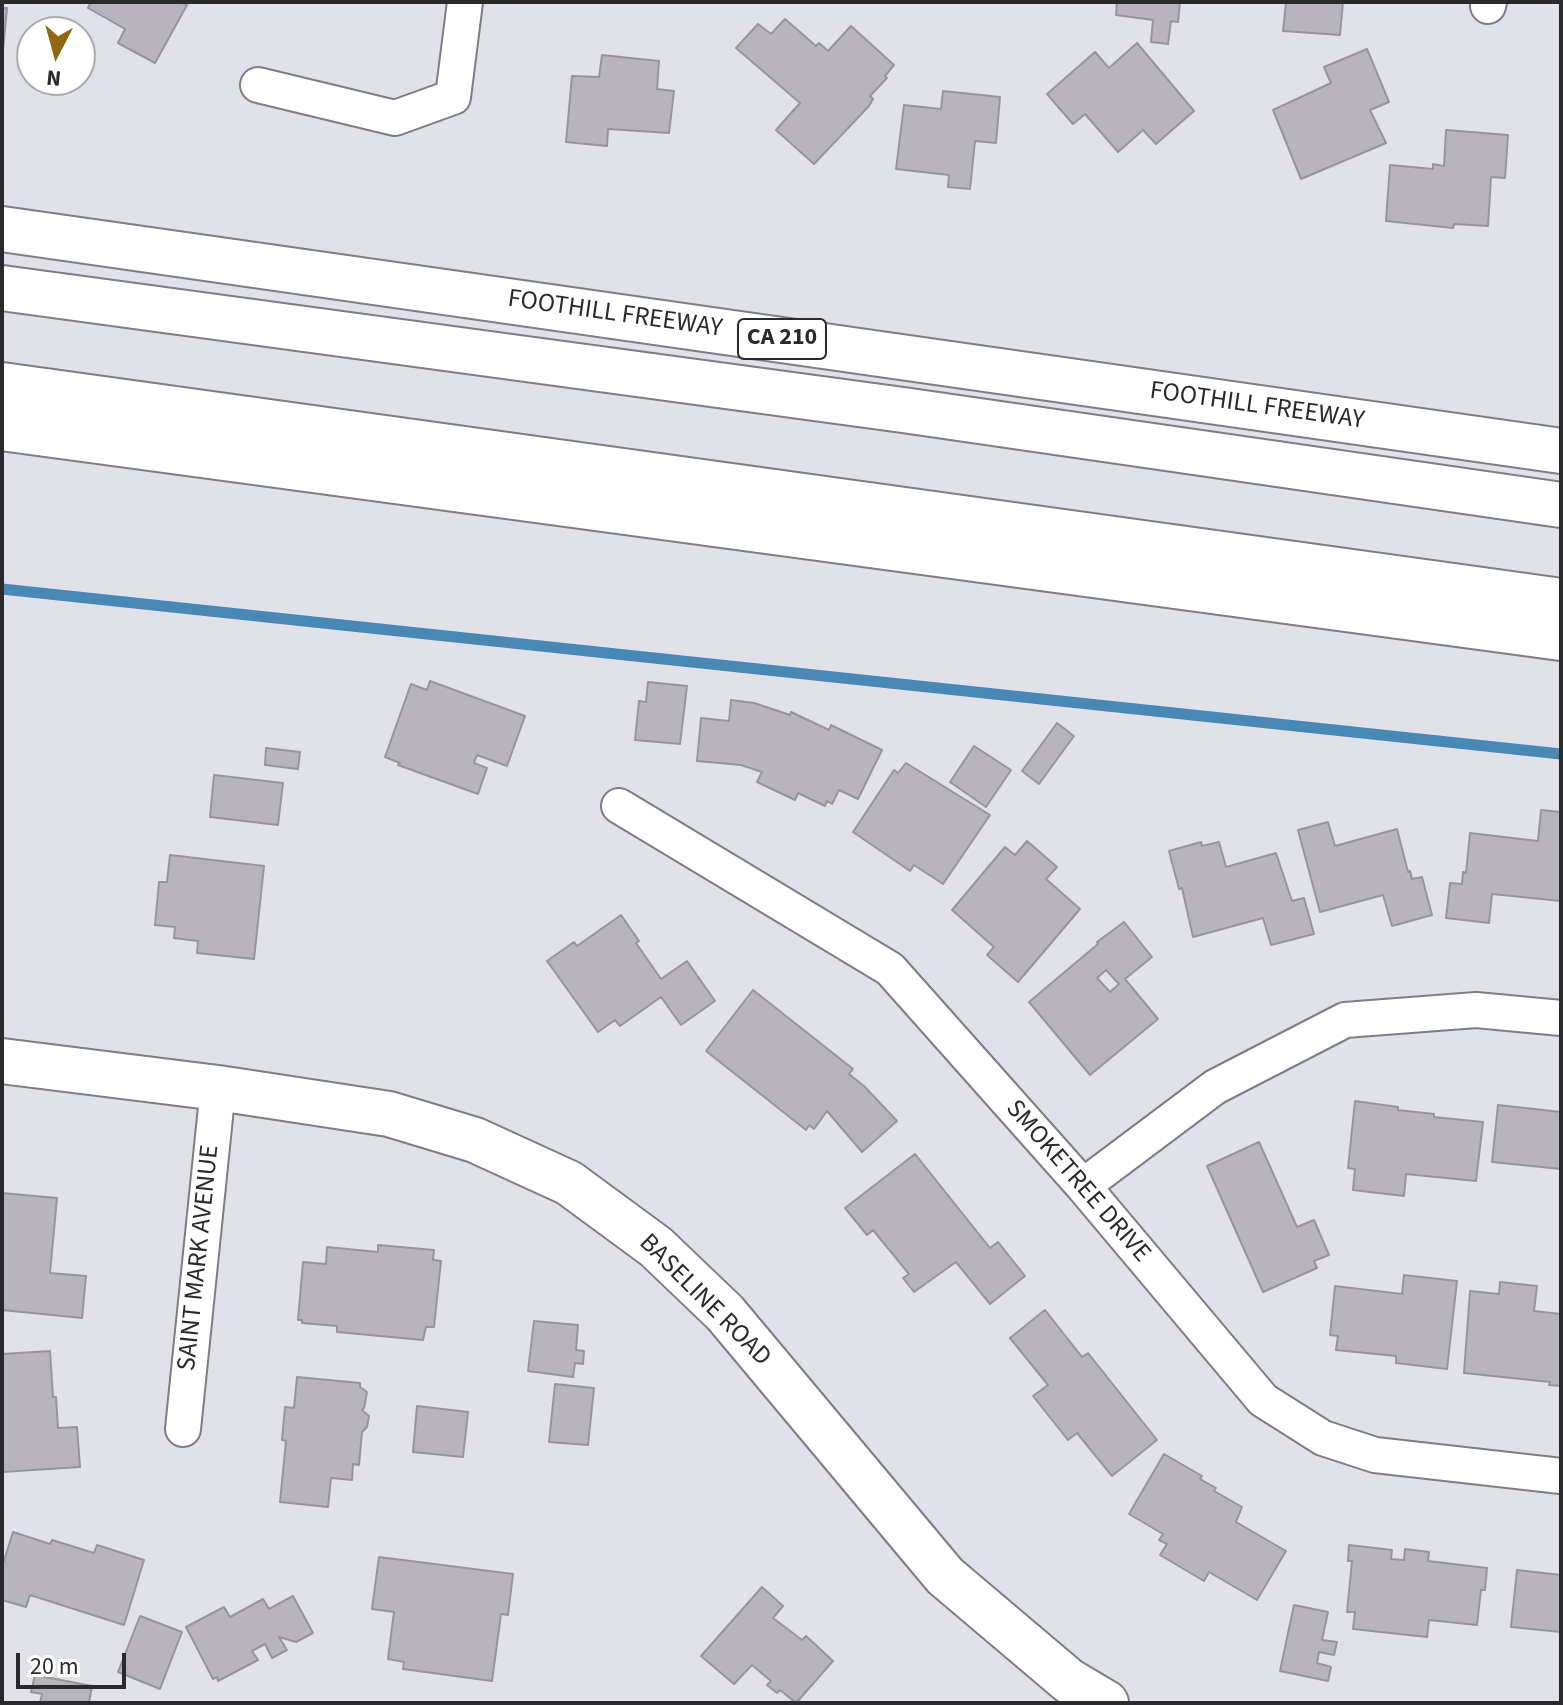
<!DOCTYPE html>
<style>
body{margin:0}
#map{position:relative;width:1563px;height:1705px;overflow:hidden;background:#e1e1ea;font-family:"Source Sans 3",sans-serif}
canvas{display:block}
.frame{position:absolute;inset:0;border:4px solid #2a2a2d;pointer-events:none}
.north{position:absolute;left:16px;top:16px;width:80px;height:80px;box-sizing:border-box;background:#fff;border:2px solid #aaaaab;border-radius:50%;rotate:186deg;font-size:22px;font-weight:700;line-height:32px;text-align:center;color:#2a2a2d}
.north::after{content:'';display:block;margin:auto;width:28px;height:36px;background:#926711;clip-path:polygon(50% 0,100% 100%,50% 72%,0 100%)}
.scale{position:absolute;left:16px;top:1653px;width:110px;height:36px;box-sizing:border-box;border:4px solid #2a2a2d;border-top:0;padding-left:10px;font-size:24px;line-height:28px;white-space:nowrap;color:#2a2a2d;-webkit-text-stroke:6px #fff;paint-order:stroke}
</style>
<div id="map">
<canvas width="1563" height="1705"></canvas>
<div class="frame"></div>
<div class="north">N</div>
<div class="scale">20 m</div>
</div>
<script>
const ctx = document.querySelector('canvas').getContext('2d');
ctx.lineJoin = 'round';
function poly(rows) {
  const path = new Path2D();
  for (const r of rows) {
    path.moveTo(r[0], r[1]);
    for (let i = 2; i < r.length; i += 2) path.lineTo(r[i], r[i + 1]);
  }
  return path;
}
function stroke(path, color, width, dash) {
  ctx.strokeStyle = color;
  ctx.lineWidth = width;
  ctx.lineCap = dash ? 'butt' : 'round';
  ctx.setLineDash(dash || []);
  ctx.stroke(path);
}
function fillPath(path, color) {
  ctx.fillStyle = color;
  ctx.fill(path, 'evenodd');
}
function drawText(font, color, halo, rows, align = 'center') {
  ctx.font = font + ' "Source Sans 3",sans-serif';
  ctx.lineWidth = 7;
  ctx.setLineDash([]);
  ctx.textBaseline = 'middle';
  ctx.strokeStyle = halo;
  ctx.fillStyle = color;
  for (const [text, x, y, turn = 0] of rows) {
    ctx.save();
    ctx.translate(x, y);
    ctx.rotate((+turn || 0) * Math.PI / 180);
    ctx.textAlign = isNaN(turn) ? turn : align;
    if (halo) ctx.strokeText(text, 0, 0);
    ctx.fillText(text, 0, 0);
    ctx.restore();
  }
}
const stream = poly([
 [2,589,1561,754]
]);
const building = poly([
 [91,2,180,2,187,5,155,63,118,43,125,29,88,8,91,2],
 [1117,2,1180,2,1178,22,1171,21,1168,44,1151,42,1153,20,1116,15,1117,2],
 [1286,2,1343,2,1340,35,1283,31,1286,2],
 [2,8,7,8,3,50,2,50,2,8],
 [785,19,816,46,819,43,828,51,851,26,894,65,885,76,887,78,870,96,873,99,869,106,814,164,776,130,800,103,736,48,758,24,771,34,785,19],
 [1137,43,1194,111,1156,144,1143,130,1118,152,1085,114,1073,124,1047,94,1095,52,1109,68,1137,43],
 [1367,49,1389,102,1370,110,1386,143,1301,179,1273,110,1331,83,1324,67,1367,49],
 [602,55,659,61,657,89,674,91,669,133,608,129,607,146,566,142,572,76,599,77,602,55],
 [943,91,1000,97,996,143,975,141,970,189,948,187,949,175,896,169,904,105,941,109,943,91],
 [1446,130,1508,135,1505,178,1491,177,1488,226,1454,224,1453,228,1386,221,1390,165,1433,169,1433,164,1444,166,1446,130],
 [430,681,525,716,507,766,477,755,474,763,487,768,478,794,398,765,400,763,385,757,411,684,427,690,430,681],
 [648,682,687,686,680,744,635,740,639,701,646,702,648,682],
 [731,700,754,703,790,715,791,712,829,730,831,725,882,750,858,799,839,790,832,804,827,801,825,806,798,793,795,800,757,782,762,772,741,765,697,761,701,718,729,721,731,700],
 [1057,723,1074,736,1039,784,1022,771,1057,723],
 [974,746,1011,770,986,807,950,782,974,746],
 [266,748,300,752,298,769,265,765,266,748],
 [906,763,990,815,943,884,914,865,910,871,853,832,894,770,898,773,906,763],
 [214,775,283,783,278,825,210,817,214,775],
 [1541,810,1561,812,1561,901,1492,894,1489,923,1446,918,1450,883,1462,884,1463,872,1466,873,1470,833,1538,841,1541,810],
 [1328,822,1335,846,1397,829,1408,872,1410,871,1412,879,1422,877,1432,915,1392,926,1383,895,1320,912,1298,830,1328,822],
 [1027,841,1057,867,1046,879,1080,909,1018,982,987,955,994,947,952,910,1005,847,1015,855,1027,841],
 [1201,842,1202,846,1219,842,1226,867,1276,853,1292,901,1304,898,1314,934,1271,945,1263,918,1193,937,1182,888,1179,889,1169,851,1201,842],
 [170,855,264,866,254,959,197,953,198,941,174,938,175,927,155,925,159,882,167,882,170,855],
 [621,915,639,941,636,943,661,979,687,961,715,1001,681,1025,661,997,620,1026,615,1020,598,1032,547,961,574,942,577,946,621,915],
 [1124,922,1152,957,1125,979,1158,1019,1090,1075,1029,1002,1098,944,1097,942,1124,922],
 [1106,970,1119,984,1110,992,1097,978,1106,970],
 [753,990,853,1069,849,1074,865,1087,897,1121,862,1152,827,1111,814,1129,809,1125,806,1130,706,1051,753,990],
 [1355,1101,1398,1107,1398,1110,1434,1114,1434,1117,1483,1122,1476,1181,1406,1174,1404,1196,1353,1190,1355,1169,1348,1168,1355,1101],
 [1498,1105,1561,1112,1561,1169,1492,1162,1498,1105],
 [1259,1142,1297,1227,1314,1220,1329,1255,1314,1261,1317,1268,1263,1292,1207,1166,1259,1142],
 [915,1154,990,1248,998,1242,1025,1276,990,1304,956,1262,914,1292,903,1278,909,1274,873,1230,867,1235,845,1208,915,1154],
 [2,1193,57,1198,50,1273,86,1276,82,1318,2,1310,2,1193],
 [378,1245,434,1250,433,1260,441,1261,434,1327,426,1327,423,1340,337,1332,337,1326,302,1323,302,1320,298,1320,303,1262,326,1264,327,1247,378,1252,378,1245],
 [1404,1275,1457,1281,1447,1369,1396,1363,1396,1356,1336,1350,1338,1336,1330,1335,1335,1286,1402,1294,1404,1275],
 [1500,1282,1537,1286,1534,1311,1561,1314,1561,1386,1549,1385,1550,1382,1464,1373,1470,1291,1499,1294,1500,1282],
 [1045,1310,1082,1357,1088,1353,1157,1440,1112,1476,1077,1433,1068,1440,1033,1396,1048,1385,1010,1338,1045,1310],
 [534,1321,578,1325,576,1350,584,1351,583,1364,575,1363,573,1377,528,1371,534,1321],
 [50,1351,53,1397,56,1397,58,1428,77,1427,80,1467,2,1472,2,1354,50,1351],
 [297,1377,360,1383,360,1387,367,1392,364,1408,362,1410,369,1416,367,1427,362,1432,359,1465,353,1464,352,1480,331,1478,328,1507,280,1502,286,1441,282,1440,285,1407,294,1408,297,1377],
 [555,1384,594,1388,588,1445,549,1442,555,1384],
 [417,1406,468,1412,463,1457,413,1452,417,1406],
 [1164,1454,1202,1476,1200,1479,1216,1488,1214,1491,1242,1507,1236,1522,1286,1551,1257,1600,1209,1572,1204,1581,1160,1555,1167,1544,1159,1540,1163,1534,1129,1514,1164,1454],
 [13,1532,50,1544,52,1540,94,1553,97,1545,144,1560,124,1625,30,1595,26,1607,2,1600,2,1567,13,1532],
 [1349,1545,1392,1550,1391,1559,1404,1560,1405,1549,1429,1552,1428,1561,1487,1568,1485,1590,1481,1590,1477,1625,1429,1620,1427,1637,1353,1629,1355,1612,1347,1612,1352,1561,1348,1561,1349,1545],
 [379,1557,513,1574,508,1615,501,1614,492,1681,403,1669,404,1662,388,1659,394,1612,372,1609,379,1557],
 [1517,1570,1561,1575,1561,1632,1511,1627,1517,1570],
 [762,1587,783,1606,773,1618,802,1640,806,1636,833,1661,796,1703,780,1690,777,1693,767,1685,771,1681,752,1665,734,1684,701,1656,762,1587],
 [293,1596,313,1633,296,1642,279,1637,287,1650,272,1658,265,1644,252,1651,258,1660,218,1681,217,1677,213,1679,186,1627,224,1607,230,1617,263,1599,269,1609,293,1596],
 [1294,1605,1328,1612,1322,1640,1337,1642,1334,1655,1319,1652,1317,1663,1331,1667,1328,1681,1280,1671,1294,1605],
 [140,1616,182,1632,160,1689,118,1672,140,1616],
 [35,1675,92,1686,89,1703,40,1703,42,1694,31,1692,35,1675]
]);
const street = poly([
 [1488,6,1489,2],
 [258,85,395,118,453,97,465,2],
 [619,806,890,969,1083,1186,1263,1400,1323,1438,1375,1455,1561,1476],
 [1083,1186,1215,1087,1345,1020,1476,1010,1561,1018],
 [183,1429,218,1088]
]);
const primary = poly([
 [2,1061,218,1088,389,1114,475,1140,569,1183,656,1247,725,1313,945,1576,1069,1681,1106,1703]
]);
const highway = poly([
 [2,229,1561,451],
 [2,288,903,410,1561,505],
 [2,385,1561,601],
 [2,428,1561,638]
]);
const shields = [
 [782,339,88]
];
const shieldNames = [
 ["CA 210",782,339]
];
const streetNames = [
 ["FOOTHILL FREEWAY",615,315,8],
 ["FOOTHILL FREEWAY",1257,407,8],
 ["SMOKETREE DRIVE",1077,1182,49],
 ["SAINT MARK AVENUE",200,1258,-84],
 ["BASELINE ROAD",704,1301,45]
];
stroke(stream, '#4988b4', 11);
fillPath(building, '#b7b4bd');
stroke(building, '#97949d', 2);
stroke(street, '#7e7d86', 38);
stroke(primary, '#7e7d86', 48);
stroke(highway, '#7e7d86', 48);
stroke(street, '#fff', 34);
stroke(primary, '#fff', 44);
stroke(highway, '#fff', 44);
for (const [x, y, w] of shields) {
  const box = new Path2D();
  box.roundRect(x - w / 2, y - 20, w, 40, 6);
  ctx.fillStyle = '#fff';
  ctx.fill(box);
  stroke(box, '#2a2a2d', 2);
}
drawText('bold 24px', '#2a2a2d', null, shieldNames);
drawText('26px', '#2a2a2d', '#fff', streetNames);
</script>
